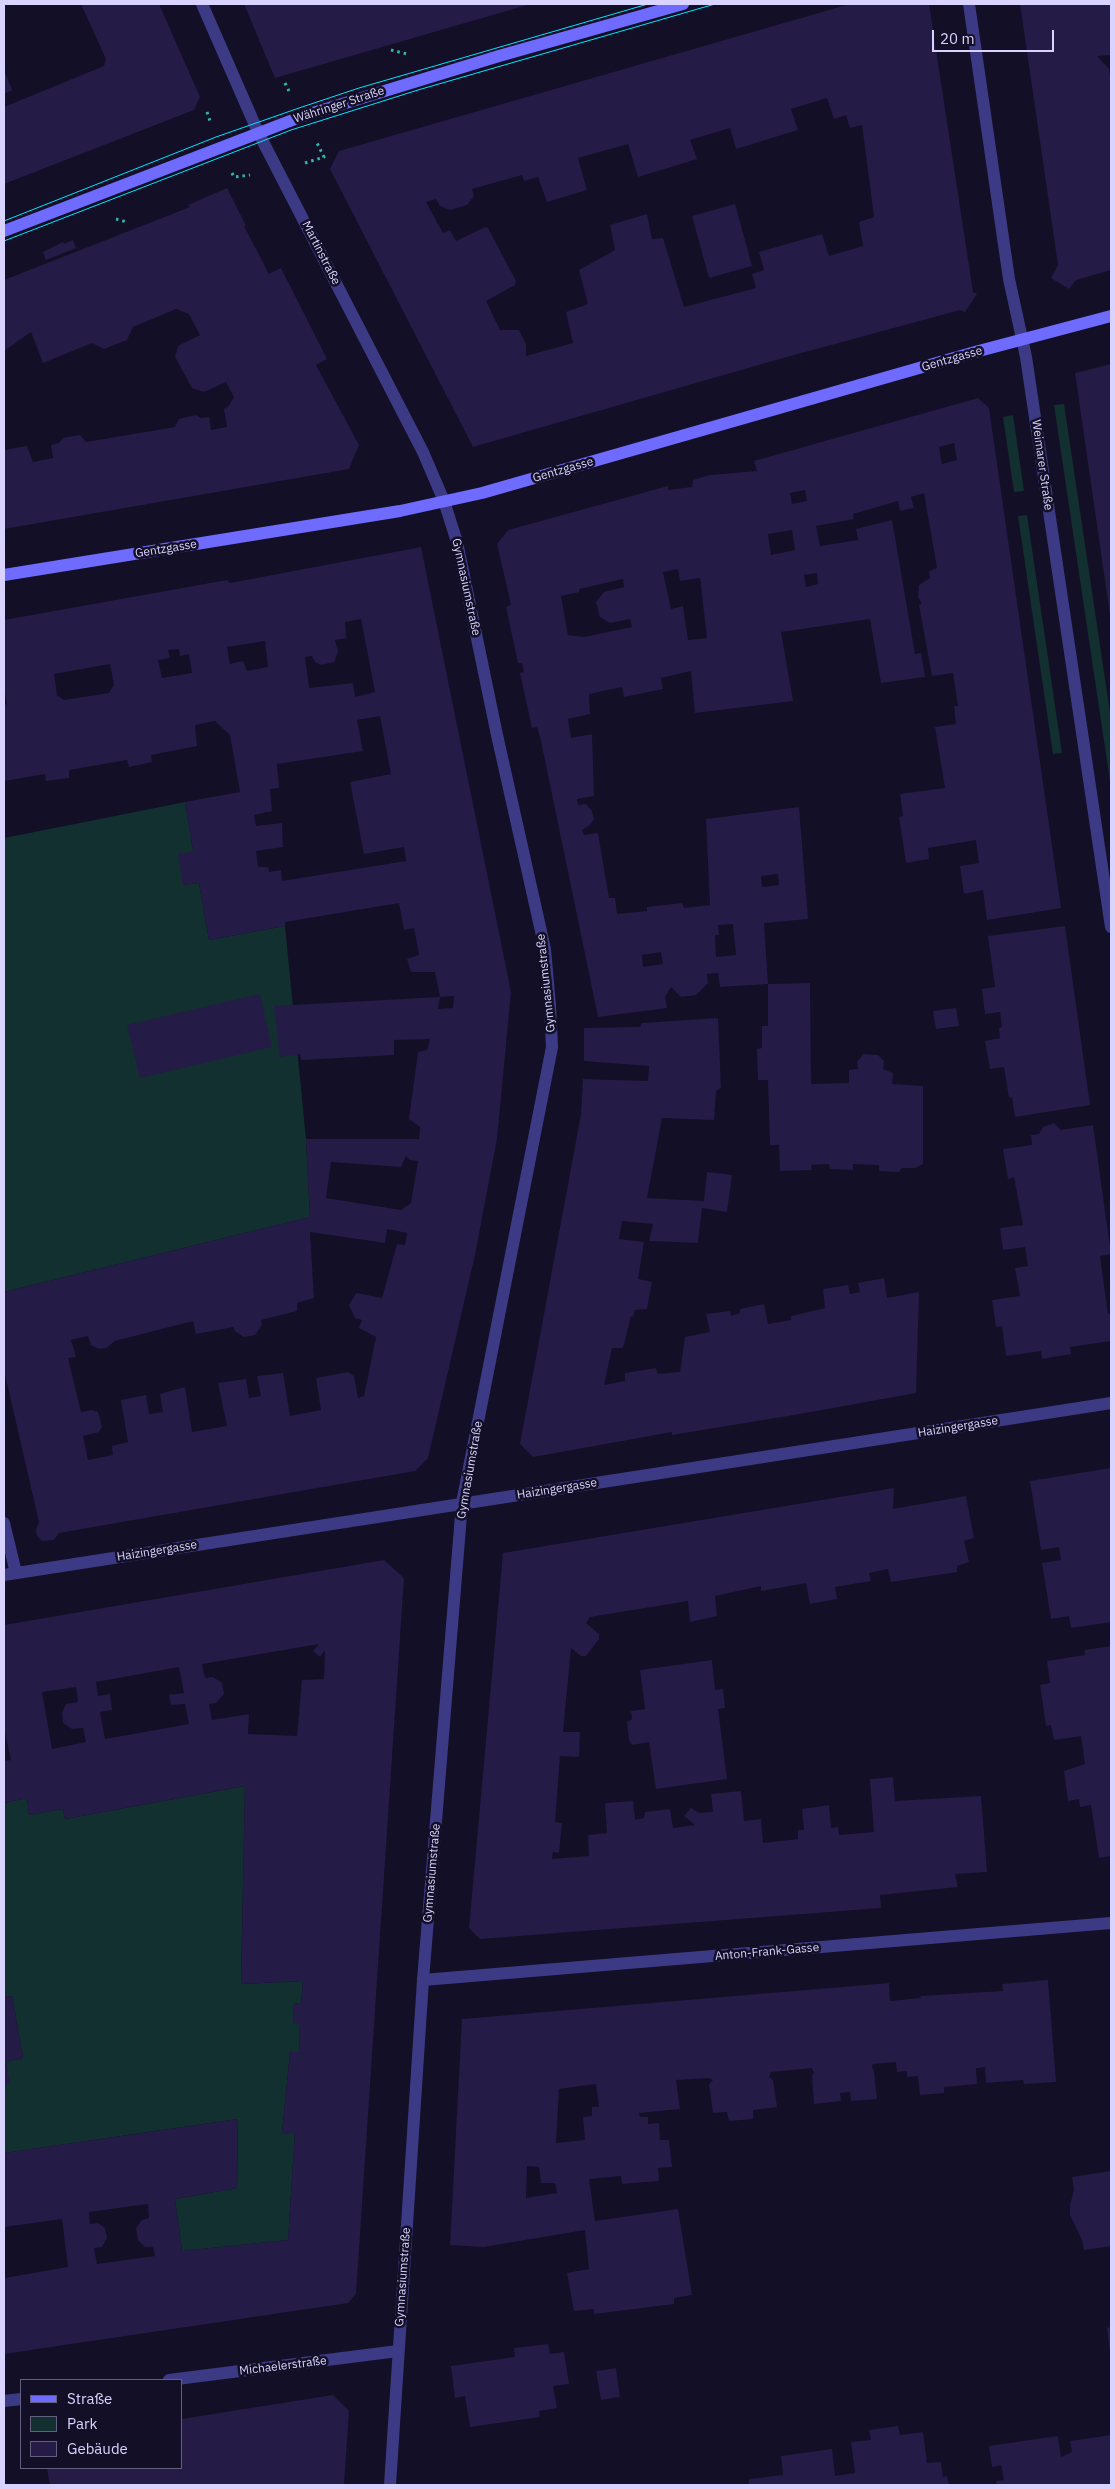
<!DOCTYPE html>
<meta charset="utf-8">
<style>
body{margin:0}
#map{position:relative;width:1115px;height:2489px;overflow:hidden;background:#130f26;font-family:"IBM Plex Sans",sans-serif}
canvas{display:block}
.frame{position:absolute;inset:0;border:5px solid #d9d4ff;pointer-events:none}
.legend{position:absolute;left:20px;top:2379px;width:162px;height:90px;box-sizing:border-box;background:#130f26;border:1px solid #625e7d;margin:0;padding:6px 9px;list-style:none;font-size:15px;color:#d9d4ff}
.legend li{display:flex;align-items:center;gap:10px;height:25px}
.legend b{width:25px;border:1px solid #625e7d}
.scale{position:absolute;left:932px;top:30px;width:122px;height:22px;box-sizing:border-box;border:2px solid #d9d4ff;border-top:0;padding-left:6px;font-size:15px;line-height:18px;white-space:nowrap;color:#d9d4ff;-webkit-text-stroke:4px #130f26;paint-order:stroke}
</style>
<div id="map">
<canvas width="1115" height="2489"></canvas>
<div class="frame"></div>
<ul class="legend">
<li><b style="height:6px;background:#6f6bff"></b>Straße</li>
<li><b style="height:14px;background:#12302f"></b>Park</li>
<li><b style="height:14px;background:#241b47"></b>Gebäude</li>
</ul>
<div class="scale">20 m</div>
</div>
<script>
const ctx = document.querySelector('canvas').getContext('2d');
ctx.lineJoin = 'round';
function fillPath(path, color) {
  ctx.fillStyle = color;
  ctx.fill(path, 'evenodd');
}
function poly(rows) {
  const path = new Path2D();
  for (const r of rows) {
    path.moveTo(r[0], r[1]);
    for (let i = 2; i < r.length; i += 2) path.lineTo(r[i], r[i + 1]);
  }
  return path;
}
function stroke(path, color, width, dash) {
  ctx.strokeStyle = color;
  ctx.lineWidth = width;
  ctx.lineCap = dash ? 'butt' : 'round';
  ctx.setLineDash(dash || []);
  ctx.stroke(path);
}
function drawText(font, color, halo, rows, align = 'center') {
  ctx.font = font + ' "IBM Plex Sans",sans-serif';
  ctx.lineWidth = 5;
  ctx.setLineDash([]);
  ctx.textBaseline = 'middle';
  ctx.strokeStyle = halo;
  ctx.fillStyle = color;
  for (const [text, x, y, turn = 0] of rows) {
    ctx.save();
    ctx.translate(x, y);
    ctx.rotate((+turn || 0) * Math.PI / 180);
    ctx.textAlign = isNaN(turn) ? turn : align;
    if (halo) ctx.strokeText(text, 0, 0);
    ctx.fillText(text, 0, 0);
    ctx.restore();
  }
}
const green = poly([
 [1064,404,1111,719,1111,788,1054,405],
 [1013,415,1024,491,1014,492,1003,417],
 [1027,515,1062,753,1053,754,1018,516],
 [185,802,193,851,183,885,199,883,209,940,285,926,306,1139,310,1217,4,1292,4,838],
 [245,1786,241,1984,303,1981,301,2004,294,2003,293,2024,300,2024,299,2052,290,2052,282,2133,295,2133,288,2240,182,2251,175,2199,237,2188,238,2119,4,2153,4,2084,9,2084,6,2062,23,2058,12,1996,4,1997,4,1803,27,1798,29,1815,63,1809,65,1819]
]);
const building = poly([
 [81,4,159,4,200,97,194,110,4,184,4,107,104,66,106,59],
 [244,4,531,4,275,78],
 [850,4,929,4,973,292,977,294,965,312,960,310,776,360,473,447,330,169,339,151],
 [827,98,834,119,846,115,850,128,862,125,874,217,859,222,863,246,829,256,822,234,759,252,764,270,752,274,756,288,684,307,663,238,652,239,647,214,610,225,615,250,579,270,588,304,566,312,573,343,526,356,526,344,519,330,500,330,486,301,515,285,516,281,488,228,485,227,456,241,450,230,443,233,426,202,436,199,440,206,450,210,467,205,474,196,472,189,522,175,524,181,538,177,547,202,587,190,578,158,628,144,638,177,697,159,690,140,730,128,736,149,798,130,791,109],
 [1020,4,1111,4,1111,55,1097,56,1109,69,1111,83,1111,270,1076,280,1069,289,1051,278,1058,265],
 [4,70,12,90,4,94],
 [227,188,246,226,244,226,269,274,281,268,327,359,316,365,359,445,349,469,4,529,4,450,27,446,33,462,53,458,51,445,59,443,63,438,80,435,86,442,175,427,179,419,196,415,201,418,209,417,211,430,227,427,224,409,228,407,234,397,226,382,204,392,192,388,175,357,178,346,200,335,189,314,176,309,133,327,127,340,104,349,92,343,43,363,31,332,4,351,4,280,190,207,188,205],
 [735,204,752,266,709,278,692,216],
 [73,240,76,248,46,260,43,252,63,242,64,244],
 [1111,364,1111,615,1110,615,1075,373],
 [978,398,989,408,1061,908,987,920,983,890,964,894,960,866,979,863,976,840,928,848,929,859,906,863,899,817,903,816,900,794,945,788,935,727,956,724,954,706,958,706,953,673,932,676,919,605,922,604,918,597,919,585,930,578,929,571,937,568,924,493,911,497,914,508,900,511,898,501,853,514,854,519,816,526,820,546,858,540,856,529,892,520,915,654,921,653,925,677,881,683,870,619,781,632,793,701,695,713,691,671,661,678,663,689,624,697,622,687,589,694,590,714,568,719,571,738,592,734,594,796,577,799,578,805,586,804,592,811,594,819,590,825,582,830,584,835,598,833,609,898,615,898,617,914,647,911,647,907,682,903,684,908,710,905,706,819,799,807,808,919,764,923,768,984,720,987,718,973,707,974,708,983,696,995,681,997,671,987,665,997,667,1008,598,1017,541,741,537,727,532,728,520,673,524,672,522,663,518,663,506,607,511,605,497,544,508,530,668,486,668,490,692,487,693,480,710,475,757,471,754,461],
 [954,443,957,460,942,464,939,447],
 [805,490,807,501,792,504,790,493],
 [792,530,795,550,771,555,768,534],
 [678,569,680,581,700,578,707,638,688,640,683,606,671,609,663,572],
 [817,573,818,584,806,587,804,575],
 [623,579,624,587,604,592,596,602,600,617,610,623,630,619,632,627,584,637,568,635,561,596,579,592,579,589],
 [778,874,779,885,762,887,761,876],
 [733,924,736,955,716,957,715,935,719,935,718,925],
 [661,952,663,964,643,967,642,955],
 [421,547,511,992,497,1139,475,1255,428,1458,415,1471,59,1533,54,1540,42,1541,37,1536,36,1530,39,1522,4,1370,4,1292,310,1217,306,1139,419,1139,420,1127,409,1119,418,1052,427,1050,430,1039,394,1040,394,1055,301,1060,300,1054,280,1057,274,1006,440,997,438,1009,453,1008,454,996,440,997,435,972,411,972,407,959,419,955,414,928,404,930,399,903,285,922,285,926,209,940,199,883,183,885,178,854,193,851,185,802,240,792,230,735,215,721,195,725,197,746,151,755,152,762,129,767,127,760,69,770,69,778,46,781,45,774,4,781,4,705,7,704,4,688,4,620,227,580,230,583],
 [361,619,375,692,355,697,353,683,309,688,305,657,312,656,315,662,321,665,334,662,338,652,335,640,346,638,345,622],
 [265,641,268,667,247,671,243,661,230,664,227,647],
 [179,649,180,656,189,654,192,673,162,678,158,660,170,658,168,650],
 [110,664,114,685,109,693,64,700,57,695,54,674],
 [380,716,391,774,350,782,364,854,404,847,406,861,282,881,281,870,269,872,268,867,258,867,256,851,283,847,282,823,256,826,254,815,272,811,270,789,279,788,277,764,363,751,357,720],
 [406,1156,410,1160,418,1161,411,1203,401,1210,326,1198,331,1162,401,1167],
 [387,1229,407,1233,405,1245,397,1244,382,1298,356,1293,349,1305,355,1318,362,1320,359,1328,376,1337,364,1396,358,1398,354,1376,348,1372,316,1378,321,1410,290,1416,283,1373,257,1376,261,1396,249,1398,246,1379,218,1383,227,1426,192,1432,185,1387,160,1394,163,1412,149,1414,146,1395,121,1400,128,1442,112,1446,113,1455,88,1460,83,1436,99,1432,102,1427,98,1412,92,1410,81,1412,68,1358,76,1357,71,1340,88,1336,91,1345,99,1349,106,1348,115,1341,193,1321,196,1334,233,1327,235,1331,244,1337,255,1335,262,1325,261,1320,297,1311,297,1303,314,1298,310,1232,385,1243],
 [1065,926,1090,1105,1015,1117,1012,1097,1009,1098,1004,1067,990,1069,985,1041,1000,1038,999,1028,1002,1027,1000,1012,985,1014,982,989,995,987,988,936],
 [810,983,811,1084,849,1083,849,1070,858,1069,857,1062,863,1054,878,1055,884,1061,883,1069,893,1073,892,1084,923,1086,923,1164,915,1168,902,1168,899,1172,879,1171,879,1165,853,1164,853,1170,830,1169,829,1164,811,1165,812,1170,780,1171,779,1145,770,1145,768,1080,758,1080,757,1049,762,1048,762,1026,768,1026,768,984],
 [260,994,272,1047,140,1078,127,1025],
 [956,1008,959,1026,936,1029,933,1011],
 [718,1018,721,1088,716,1091,714,1120,662,1118,647,1198,704,1201,707,1172,732,1175,727,1212,702,1208,698,1243,649,1241,653,1224,622,1221,619,1239,644,1242,638,1279,652,1282,647,1309,635,1310,633,1317,631,1316,623,1348,612,1348,604,1385,625,1381,625,1373,656,1368,658,1374,680,1372,685,1337,710,1332,706,1314,730,1311,731,1316,740,1313,740,1309,764,1304,768,1324,791,1320,791,1316,825,1308,823,1289,848,1285,850,1294,860,1292,858,1283,884,1278,887,1298,919,1292,916,1393,800,1414,672,1435,672,1432,533,1457,520,1444,581,1114,583,1079,648,1081,649,1066,584,1061,584,1028,640,1027,642,1023],
 [1054,1123,1061,1130,1093,1125,1111,1254,1100,1256,1108,1314,1111,1314,1111,1341,1070,1347,1071,1354,1042,1359,1041,1351,1006,1356,1002,1326,996,1327,992,1300,1020,1296,1015,1268,1028,1266,1025,1247,1003,1250,1000,1228,1023,1225,1014,1177,1008,1179,1003,1149,1032,1145,1031,1135,1039,1134,1043,1127],
 [1111,1468,1111,1622,1071,1628,1069,1616,1051,1619,1042,1563,1061,1560,1059,1547,1041,1550,1030,1481],
 [894,1488,893,1509,966,1496,974,1538,964,1541,969,1562,957,1566,957,1572,891,1582,888,1569,869,1573,871,1581,835,1587,837,1599,810,1604,806,1583,761,1591,761,1586,715,1596,717,1616,690,1622,688,1601,590,1617,586,1623,599,1634,599,1639,586,1656,581,1656,571,1648,563,1732,580,1732,579,1757,560,1756,555,1822,562,1823,559,1853,553,1852,552,1859,589,1856,588,1835,607,1833,605,1803,633,1801,635,1820,644,1818,645,1812,670,1809,673,1828,695,1825,684,1816,691,1808,699,1813,713,1812,711,1794,741,1791,744,1821,761,1819,763,1843,798,1839,798,1830,804,1830,802,1809,829,1805,831,1828,838,1827,839,1835,874,1832,870,1779,893,1777,895,1801,981,1796,987,1872,955,1874,958,1887,880,1895,881,1908,480,1939,469,1928,503,1553],
 [384,1560,404,1578,356,2294,348,2303,4,2354,4,2278,68,2267,62,2219,4,2227,4,2153,238,2119,237,2188,175,2199,182,2251,288,2240,295,2133,282,2134,290,2052,299,2052,300,2024,293,2024,294,2003,301,2004,303,1981,241,1984,245,1786,65,1819,63,1809,29,1815,27,1798,4,1803,4,1761,11,1760,4,1728,4,1625],
 [319,1644,313,1651,320,1657,325,1650,324,1679,302,1680,297,1736,248,1734,249,1714,212,1720,209,1704,216,1703,224,1694,222,1683,213,1677,205,1678,202,1664],
 [179,1667,184,1693,169,1695,171,1705,185,1704,189,1724,105,1739,100,1712,112,1710,110,1694,98,1696,96,1682],
 [76,1687,78,1702,66,1704,62,1713,63,1723,72,1729,83,1728,86,1742,52,1749,42,1692],
 [148,2204,149,2218,142,2220,136,2228,138,2240,145,2247,153,2247,155,2256,97,2264,94,2248,102,2247,107,2238,105,2228,98,2223,90,2224,89,2212],
 [1111,1646,1111,1856,1099,1858,1091,1805,1080,1807,1079,1799,1068,1801,1064,1771,1085,1764,1081,1736,1054,1740,1051,1725,1046,1726,1040,1685,1050,1683,1047,1661,1085,1655,1085,1650],
 [712,1660,715,1690,723,1689,725,1708,718,1709,727,1779,656,1789,649,1742,632,1745,629,1740,627,1722,632,1719,631,1711,645,1709,640,1670],
 [1048,1980,1056,2082,1024,2084,1023,2080,986,2083,985,2067,978,2068,976,2068,977,2084,944,2087,944,2093,920,2095,918,2076,907,2077,907,2071,897,2072,896,2062,873,2064,872,2067,874,2071,877,2099,851,2101,850,2092,840,2093,841,2101,814,2104,812,2076,814,2073,812,2068,771,2072,769,2077,773,2080,777,2107,753,2110,753,2119,729,2121,727,2112,713,2113,709,2084,713,2080,709,2078,676,2080,680,2109,639,2113,640,2117,648,2117,648,2124,659,2123,660,2140,669,2140,672,2167,658,2168,659,2181,622,2184,621,2176,589,2179,595,2221,678,2209,692,2295,674,2298,674,2304,594,2314,594,2309,574,2311,567,2273,589,2269,585,2230,483,2247,450,2245,462,2019,889,1983,890,2001,921,1998,920,1996,1003,1991,1002,1984],
 [596,2084,599,2107,592,2107,592,2116,583,2117,585,2140,556,2143,559,2089],
 [527,2166,539,2167,541,2183,555,2183,557,2193,526,2198],
 [12,1996,23,2058,6,2062,10,2084,4,2084,4,1997],
 [1111,2171,1111,2246,1084,2250,1082,2240,1070,2215,1070,2205,1074,2190,1072,2177],
 [1111,2327,1111,2352,1110,2352,1107,2328],
 [548,2344,550,2354,564,2352,569,2384,553,2386,557,2408,539,2411,540,2417,470,2427,465,2396,455,2398,451,2366,515,2357,514,2348],
 [616,2368,620,2397,601,2400,596,2371],
 [333,2395,349,2411,344,2485,50,2485,47,2468,181,2468,181,2419],
 [898,2426,900,2435,923,2432,927,2463,941,2462,943,2477,947,2476,949,2485,749,2485,749,2479,783,2475,781,2456,832,2449,835,2476,855,2473,851,2442,871,2440,869,2430],
 [1111,2435,1111,2485,997,2485,996,2481,1004,2480,1001,2465,992,2467,989,2446,1058,2436,1061,2457,1072,2452,1070,2441]
]);
const path = poly([
 [391,50,407,54],
 [285,83,289,91],
 [207,112,210,121],
 [305,163,324,157,316,141],
 [232,173,234,177,250,175],
 [116,219,127,222]
]);
const minor = poly([
 [969,4,1009,279,1026,357,1111,927],
 [4,1523,16,1573],
 [4,1575,1111,1403],
 [423,1980,1111,1923],
 [169,2380,398,2351],
 [4,2401,21,2399]
]);
const tertiary = poly([
 [202,4,258,132,423,452,444,501,457,542,497,735,545,949,550,1005,552,1047,462,1503,423,1980,390,2485]
]);
const secondary = poly([
 [4,231,303,116,499,56,683,4],
 [4,575,400,511,482,493,975,352,1111,316]
]);
const tram = poly([
 [4,221,216,137,299,108,359,88,648,4],
 [4,241,291,130,418,90,715,4]
]);
const streetNames = [
 ["Währinger Straße",339,105,-18],
 ["Martinstraße",321,253,63],
 ["Gentzgasse",952,359,-16],
 ["Weimarer Straße",1042,465,82],
 ["Gentzgasse",563,470,-16],
 ["Gentzgasse",166,549,-9],
 ["Gymnasiumstraße",466,587,78],
 ["Gymnasiumstraße",546,983,-96],
 ["Haizingergasse",958,1427,-9],
 ["Gymnasiumstraße",470,1470,-80],
 ["Haizingergasse",557,1489,-9],
 ["Haizingergasse",157,1551,-9],
 ["Gymnasiumstraße",432,1873,-85],
 ["Anton-Frank-Gasse",767,1952,-5],
 ["Gymnasiumstraße",403,2277,-86],
 ["Michaelerstraße",283,2366,-7]
];
fillPath(green, '#12302f');
fillPath(building, '#241b47');
stroke(path, '#2fb8b0', 3, [2.5, 4]);
stroke(minor, '#3d3a85', 12);
stroke(tertiary, '#3d3a85', 12);
stroke(secondary, '#6f6bff', 12);
stroke(tram, '#00e5ff', 1);
drawText('12px', '#d9d4ff', '#130f26', streetNames);
</script>
